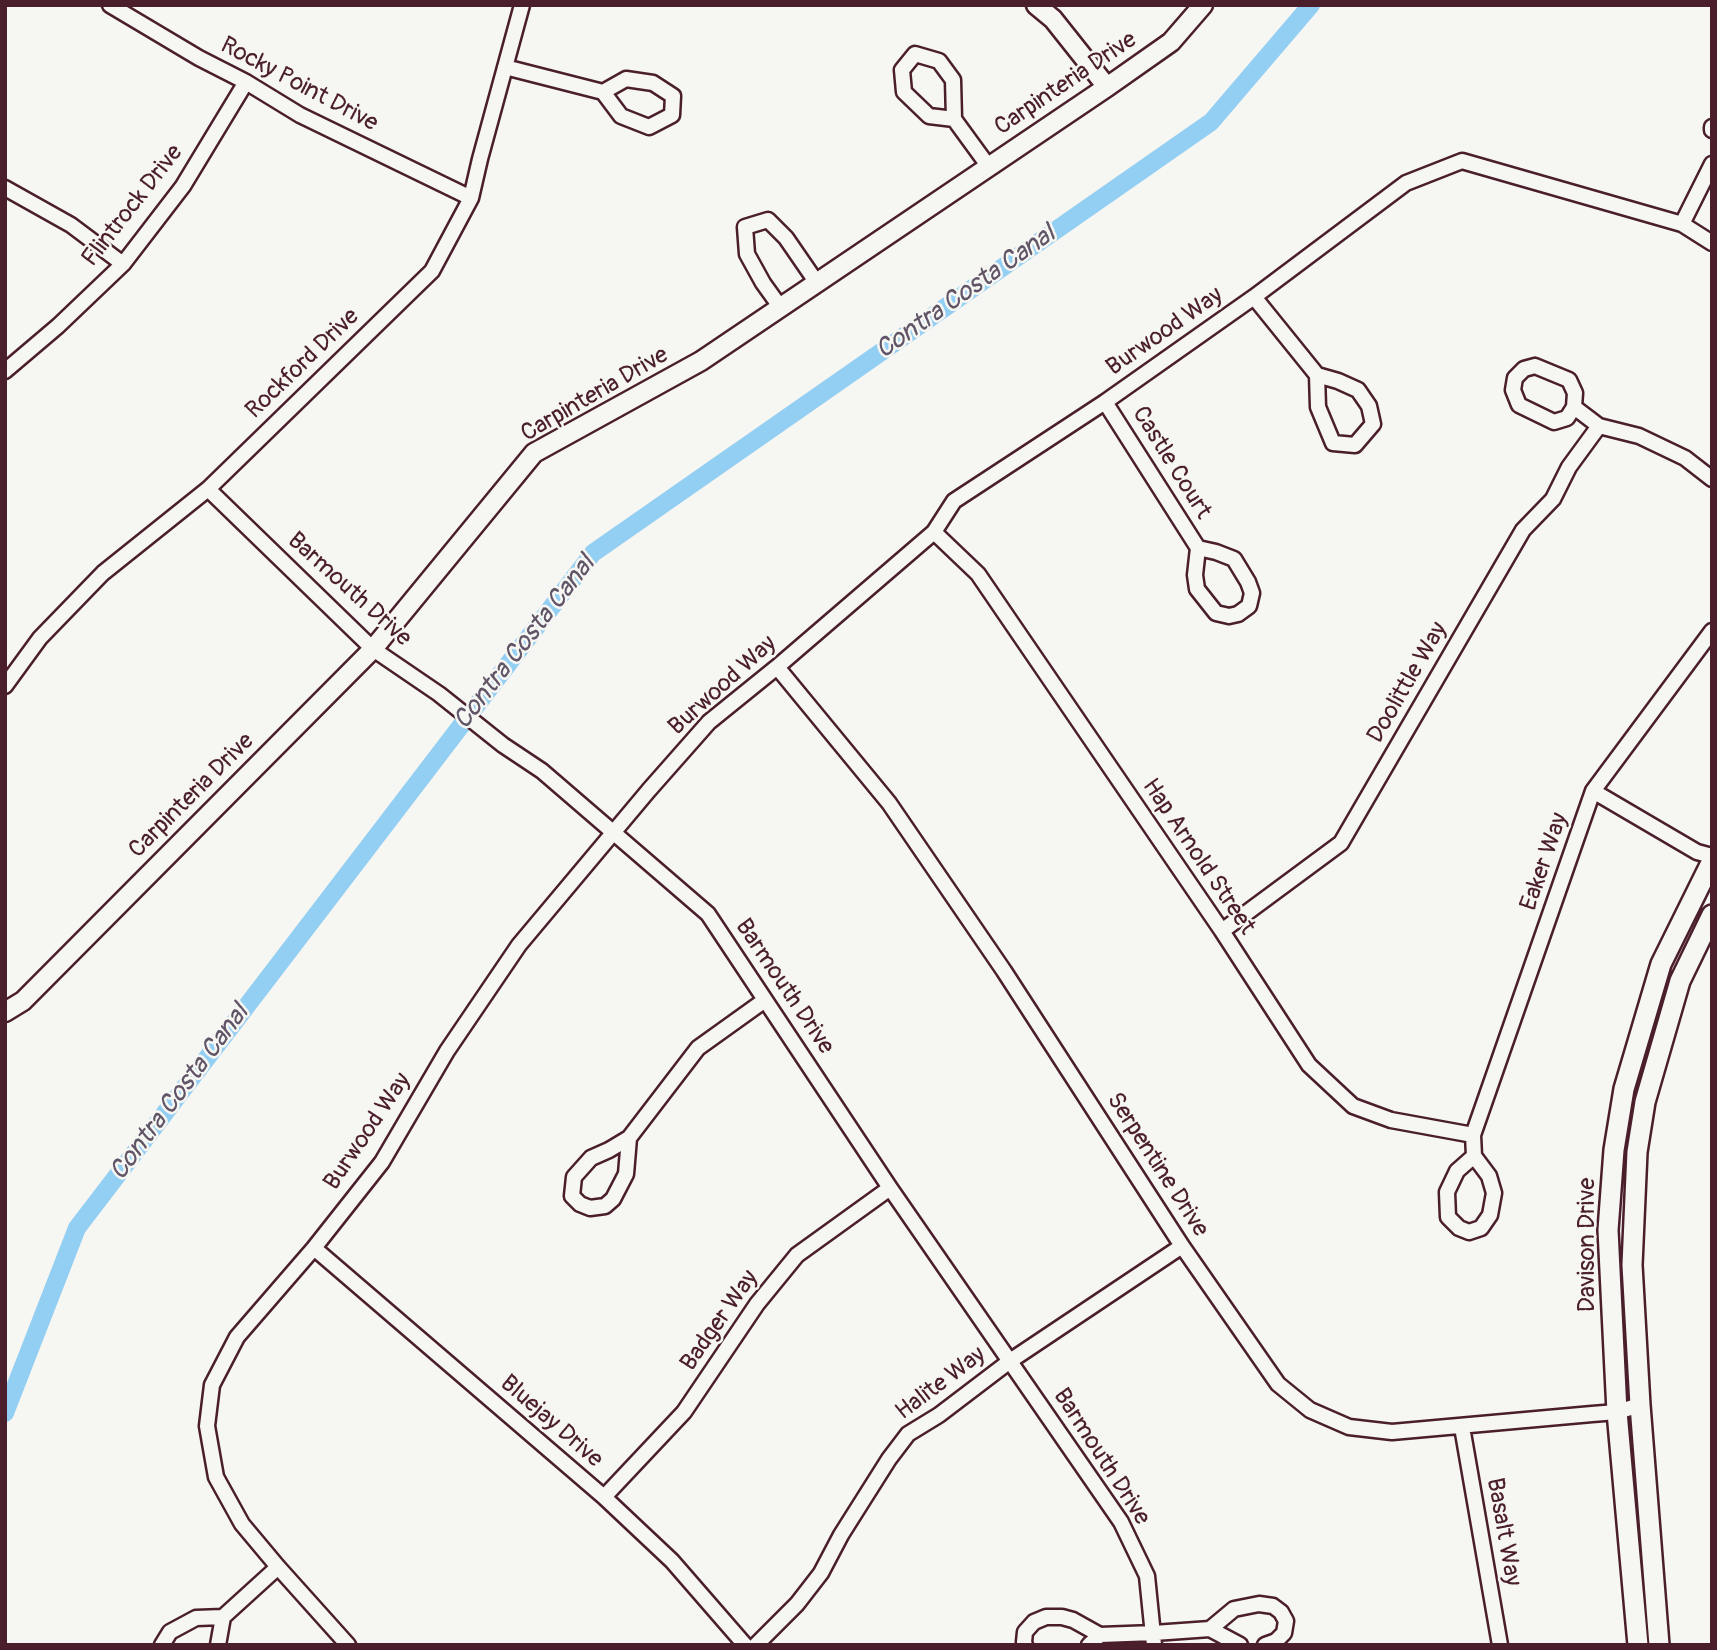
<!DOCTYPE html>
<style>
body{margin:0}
#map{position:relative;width:1717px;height:1650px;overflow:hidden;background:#f6f6f2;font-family:Pangolin,sans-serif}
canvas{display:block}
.frame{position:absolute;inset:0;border:7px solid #4a1f2b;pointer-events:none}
</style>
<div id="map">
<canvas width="1717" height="1650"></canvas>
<div class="frame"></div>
</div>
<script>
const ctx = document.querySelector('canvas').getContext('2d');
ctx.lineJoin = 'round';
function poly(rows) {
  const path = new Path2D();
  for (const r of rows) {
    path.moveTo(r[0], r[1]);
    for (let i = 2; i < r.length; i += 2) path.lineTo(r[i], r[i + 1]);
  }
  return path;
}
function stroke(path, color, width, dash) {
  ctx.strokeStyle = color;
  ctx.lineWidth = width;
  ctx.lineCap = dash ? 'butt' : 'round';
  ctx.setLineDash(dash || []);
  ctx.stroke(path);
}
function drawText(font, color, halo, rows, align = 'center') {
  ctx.font = font + ' Pangolin,sans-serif';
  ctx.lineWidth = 5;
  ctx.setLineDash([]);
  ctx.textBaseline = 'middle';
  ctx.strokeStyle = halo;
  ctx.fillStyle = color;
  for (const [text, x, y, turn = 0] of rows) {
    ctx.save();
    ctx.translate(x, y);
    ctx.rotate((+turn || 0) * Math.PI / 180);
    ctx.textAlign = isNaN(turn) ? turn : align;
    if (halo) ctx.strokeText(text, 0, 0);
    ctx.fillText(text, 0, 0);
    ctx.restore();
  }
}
const canal = poly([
 [5,1413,77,1228,593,553,1211,122,1311,5]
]);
const minor = poly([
 [110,5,199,58,246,82,300,115,471,198],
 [505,67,603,92,621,116,649,127,672,115,673,96,653,83,626,79,603,92],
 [954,119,929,116,904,92,902,70,915,54,939,61,953,80,954,119,989,167],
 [1712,127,1712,130],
 [5,188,71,225,123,264],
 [1682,224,1712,164],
 [1254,297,1317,375,1338,381,1358,390,1369,406,1373,424,1355,445,1333,443,1318,407,1317,375],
 [781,308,763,283,747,254,745,227,768,220,786,238,817,283],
 [1535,366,1569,380,1575,393,1574,407,1567,418,1554,422,1519,405,1513,390,1515,378,1524,369,1535,366],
 [5,371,58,326,123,264,183,186,246,82],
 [1105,402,1198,548,1195,575,1197,589,1216,613,1229,616,1238,614,1249,606,1252,593,1248,582,1234,559,1216,552,1198,548],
 [1574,407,1599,426,1639,436,1685,458,1712,479],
 [208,489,373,649,439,694,503,745,542,771,708,914,890,1188,1121,1522,1147,1576,1154,1645],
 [934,532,978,574,1222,931,1309,1065,1353,1106,1391,1120,1473,1135],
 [777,667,889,803,1004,971,1182,1246,1278,1384,1310,1410,1349,1427,1392,1432,1592,1414,1617,1412,1640,1405],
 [5,686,40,638,103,573,208,489,432,271,471,198,480,159,522,5],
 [1593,791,1697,852,1712,856],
 [1222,931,1341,843,1523,530,1553,499,1569,467,1599,426],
 [629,1138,626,1174,613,1199,605,1206,590,1208,580,1204,572,1196,574,1177,591,1158,609,1150,629,1138,698,1048,765,1000],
 [1474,1156,1457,1171,1447,1192,1448,1217,1459,1228,1469,1232,1481,1228,1490,1215,1494,1193,1489,1176,1474,1156,1473,1135,1593,791,1712,631],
 [314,1248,604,1497,672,1561,745,1645],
 [1462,1427,1500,1645],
 [604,1497,684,1412,757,1304,797,1255,890,1188],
 [1210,1629,1234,1609,1259,1604,1273,1606,1281,1612,1286,1621,1284,1633,1276,1641,1265,1645],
 [162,1645,170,1632,196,1618,223,1617],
 [218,1645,223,1617,278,1567],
 [348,1645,278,1567,242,1524,216,1477,207,1426,212,1385,237,1337,314,1248,382,1162,447,1051,519,945,649,790,709,722,777,667,934,532,954,501,1105,402,1254,297,1406,183,1462,161,1682,224,1712,243],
 [756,1645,797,1604,821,1573,841,1535,889,1459,908,1434,939,1415,1010,1361,1182,1246],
 [1025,1645,1024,1642,1025,1632,1034,1622,1046,1617,1062,1617,1073,1620,1100,1635,1154,1633,1210,1629,1240,1645],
 [1089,1645,1100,1635]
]);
const tertiary = poly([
 [1036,5,1053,19,1107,87],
 [5,1012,23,1001,373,649,534,453,701,361,1107,87,1171,42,1203,5]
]);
const secondary = poly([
 [1638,1645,1617,1412,1608,1230,1614,1150,1624,1089,1661,964,1712,861],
 [1659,1645,1640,1405,1632,1265,1637,1152,1645,1102,1680,981,1712,915]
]);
const streetNames = [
 ["Carpinteria Drive",1066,84,-34],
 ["Rocky Point Drive",299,85,28],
 ["Flintrock Drive",133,206,-52],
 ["Burwood Way",1165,332,-35],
 ["Rockford Drive",303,364,-44],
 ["Carpinteria Drive",595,395,-30],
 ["Castle Court",1171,463,58],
 ["Barmouth Drive",349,590,42],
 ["Doolittle Way",1408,683,-60],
 ["Burwood Way",723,686,-42],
 ["Carpinteria Drive",192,796,-45],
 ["Hap Arnold Street",1198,857,56],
 ["Eaker Way",1545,862,-71],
 ["Barmouth Drive",784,987,56],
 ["Burwood Way",368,1132,-56],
 ["Serpentine Drive",1157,1165,57],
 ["Davison Drive",1588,1245,-90],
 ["Badger Way",720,1321,-55],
 ["Halite Way",941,1384,-37],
 ["Bluejay Drive",551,1422,41],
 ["Barmouth Drive",1101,1457,57],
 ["Basalt Way",1503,1532,80]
];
const waterNames = [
 ["Contra Costa Canal",966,293,-35],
 ["Contra Costa Canal",525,643,-52],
 ["Contra Costa Canal",180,1093,-53]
];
stroke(canal, '#93cef3', 18);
stroke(minor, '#4a1f2b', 19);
stroke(tertiary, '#4a1f2b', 23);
stroke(secondary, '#4a1f2b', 24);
stroke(minor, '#f6f6f2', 14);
stroke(tertiary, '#f6f6f2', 18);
stroke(secondary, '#f6f6f2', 19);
drawText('24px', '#4a1f2b', '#f6f6f2', streetNames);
drawText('italic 26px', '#605467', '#f6f6f2', waterNames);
</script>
